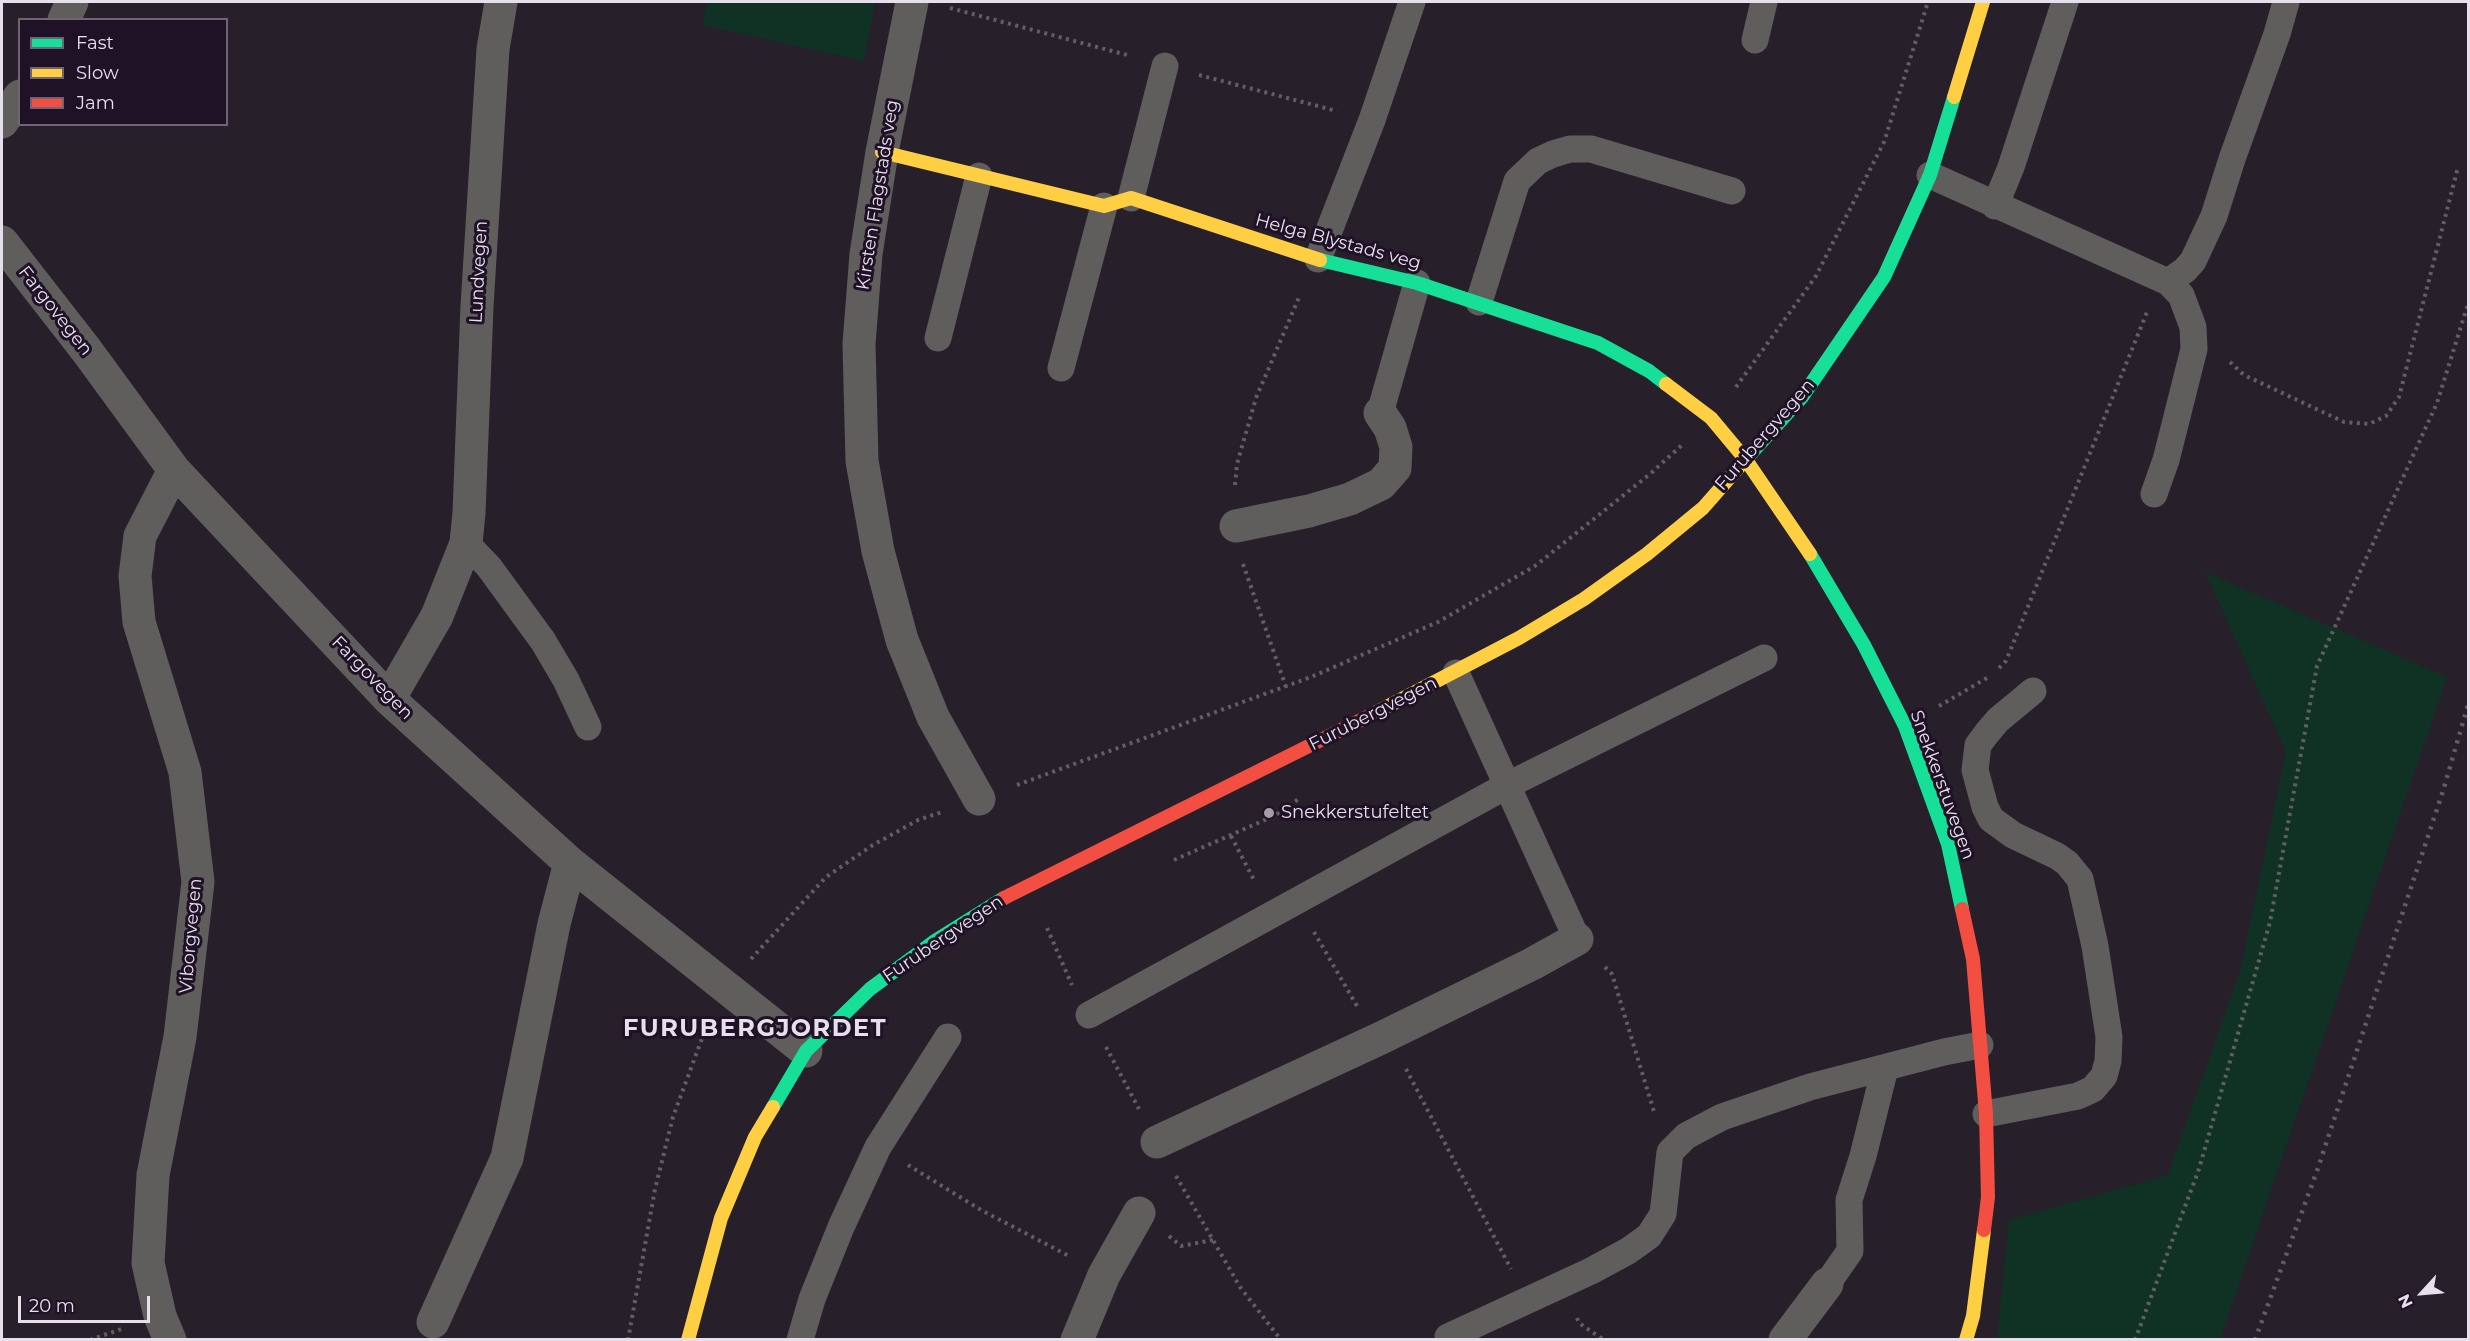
<!DOCTYPE html>
<style>
body{margin:0}
#map{position:relative;width:2470px;height:1341px;overflow:hidden;background:#27202b;font-family:Montserrat,sans-serif}
canvas{display:block}
.frame{position:absolute;inset:0;border:3px solid #e8dfed;pointer-events:none}
.legend{position:absolute;left:18px;top:18px;width:210px;height:108px;box-sizing:border-box;background:#1f1126;border:2px solid #6f6376;margin:0;padding:8px 10px;list-style:none;font-size:18px;color:#e8dfed}
.legend li{display:flex;align-items:center;gap:12px;height:30px}
.legend b{width:30px;border:2px solid #6f6376}
.north{position:absolute;left:2392px;top:1263px;width:60px;height:60px;-webkit-text-stroke:4px #1f1126;paint-order:stroke;rotate:244deg;font-size:16px;font-weight:700;line-height:24px;text-align:center;color:#e8dfed}
.north::after{content:'';display:block;margin:auto;width:21px;height:27px;background:#e8dfed;clip-path:polygon(50% 0,100% 100%,50% 72%,0 100%)}
.scale{position:absolute;left:18px;top:1296px;width:132px;height:27px;box-sizing:border-box;border:3px solid #e8dfed;border-top:0;padding-left:8px;font-size:18px;line-height:21px;white-space:nowrap;color:#e8dfed;-webkit-text-stroke:4px #1f1126;paint-order:stroke}
</style>
<div id="map">
<canvas width="2470" height="1341"></canvas>
<div class="frame"></div>
<ul class="legend">
<li><b style="height:8px;background:#16e098"></b>Fast</li>
<li><b style="height:8px;background:#ffcf43"></b>Slow</li>
<li><b style="height:8px;background:#f24e42"></b>Jam</li>
</ul>
<div class="north">N</div>
<div class="scale">20 m</div>
</div>
<script>
const ctx = document.querySelector('canvas').getContext('2d');
ctx.lineJoin = 'round';
function fillPath(path, color) {
  ctx.fillStyle = color;
  ctx.fill(path, 'evenodd');
}
function poly(rows) {
  const path = new Path2D();
  for (const r of rows) {
    path.moveTo(r[0], r[1]);
    for (let i = 2; i < r.length; i += 2) path.lineTo(r[i], r[i + 1]);
  }
  return path;
}
function stroke(path, color, width, dash) {
  ctx.strokeStyle = color;
  ctx.lineWidth = width;
  ctx.lineCap = dash ? 'butt' : 'round';
  ctx.setLineDash(dash || []);
  ctx.stroke(path);
}
function drawText(font, color, halo, rows, align = 'center') {
  ctx.font = font + ' Montserrat,sans-serif';
  ctx.lineWidth = 6;
  ctx.setLineDash([]);
  ctx.textBaseline = 'middle';
  ctx.strokeStyle = halo;
  ctx.fillStyle = color;
  for (const [text, x, y, turn = 0] of rows) {
    ctx.save();
    ctx.translate(x, y);
    ctx.rotate((+turn || 0) * Math.PI / 180);
    ctx.textAlign = isNaN(turn) ? turn : align;
    if (halo) ctx.strokeText(text, 0, 0);
    ctx.fillText(text, 0, 0);
    ctx.restore();
  }
}
const green = poly([
 [707,2,875,2,864,61,703,25],
 [2205,572,2447,677,2220,1339,1997,1339,2009,1220,2168,1175,2241,968,2286,751]
]);
const path = poly([
 [950,8,1131,56],
 [1199,75,1337,111],
 [2230,362,2244,375,2344,422,2369,424,2386,416,2399,397,2458,167],
 [1736,387,1816,276,1884,142,1928,2],
 [1235,485,1237,464,1256,398,1300,295],
 [1243,564,1286,687],
 [1999,668,2006,661,2147,312],
 [1939,706,1987,678],
 [1017,785,1311,677,1438,622,1535,566,1650,474,1682,445],
 [1231,836,1255,882],
 [1174,860,1276,815,1301,797],
 [1047,928,1072,985],
 [1314,932,1357,1006],
 [751,959,826,877,873,845,918,820,942,812],
 [1605,967,1612,974,1655,1115],
 [1106,1047,1139,1109],
 [1406,1069,1511,1269],
 [908,1165,981,1210,1069,1256],
 [1176,1176,1240,1287,1281,1340],
 [1169,1236,1181,1246,1213,1240],
 [1577,1318,1579,1323,1604,1340],
 [90,1340,124,1328],
 [628,1340,655,1189,673,1117,708,1022],
 [2135,1340,2199,1169,2270,922,2317,666,2437,403,2468,304]
]);
const lane = poly([
 [1755,40,1764,2],
 [1930,175,2168,282,2181,295,2193,327,2194,349,2166,460,2154,494],
 [1131,198,1165,66],
 [1995,206,2011,167,2065,2],
 [1318,259,1372,120,1412,2],
 [2168,282,2185,270,2193,261,2214,216,2232,159,2277,34,2286,2],
 [1479,302,1517,181,1538,161,1553,154,1570,149,1591,149,1732,191],
 [938,338,979,176],
 [1061,368,1104,206],
 [1380,413,1417,283],
 [466,543,489,567,543,641,566,680,588,727],
 [1456,673,1577,939],
 [1089,1015,1506,786,1764,658],
 [1986,1114,2078,1096,2093,1089,2104,1076,2108,1061,2109,1037,2095,946,2080,879,2067,863,2057,856,2013,835,1991,819,1985,807,1975,770,1978,745,1987,733,1998,720,2033,691],
 [1827,1284,1850,1251,1849,1200,1863,1156,1885,1068],
 [1448,1337,1591,1271,1628,1251,1649,1236,1663,1214,1670,1152,1686,1136,1722,1117,1810,1087,1944,1052,1980,1045],
 [800,1340,812,1299,841,1227,878,1147,948,1037]
]);
const street = poly([
 [912,2,882,152,866,254,859,344,862,461,878,551,902,640,933,717,979,799],
 [64,20,72,2],
 [2,122,20,96],
 [2,242,87,351,174,470,389,699,570,863,806,1051],
 [1236,526,1309,511,1350,499,1381,484,1395,468,1396,447,1390,428,1380,413],
 [389,699,437,616,466,543,469,513,477,306,493,49,501,2],
 [1157,1142,1381,1038,1532,964,1577,939],
 [433,1322,507,1158,554,924,570,863],
 [170,1340,160,1316,148,1263,153,1175,180,1037,198,882,185,772,139,622,135,576,140,536,174,470],
 [1077,1340,1104,1275,1139,1213],
 [1785,1340,1827,1284]
]);
const fast = poly([
 [1320,260,1417,283,1598,343,1649,371,1666,384],
 [1746,459,1802,397,1884,277,1930,175,1954,97],
 [1810,554,1864,645,1905,726,1948,844,1962,909],
 [773,1107,806,1051,870,989,935,941,1004,898]
]);
const slow = poly([
 [1954,97,1983,2],
 [882,152,1104,206,1131,198,1320,260],
 [1666,384,1711,418,1746,460,1810,554],
 [1377,712,1519,638,1584,599,1647,554,1703,508,1746,459],
 [688,1340,721,1218,755,1137,773,1107],
 [1966,1340,1973,1316,1984,1230]
]);
const jam = poly([
 [1004,898,1377,712],
 [1962,909,1973,959,1986,1114,1988,1197,1984,1230]
]);
const rail = poly([
 [2255,1340,2318,1168,2443,791,2468,705]
]);
const markers = [
 [1269,813,6,"#a49ca9"]
];
const streetNames = [
 ["Kirsten Flagstads veg",878,195,-81],
 ["Helga Blystads veg",1338,242,15],
 ["Lundvegen",479,272,-87],
 ["Fargovegen",55,311,52],
 ["Furubergvegen",1765,435,-49],
 ["Fargovegen",372,678,46],
 ["Furubergvegen",1373,714,-27],
 ["Snekkerstuvegen",1942,785,70],
 ["Viborgvegen",191,936,-85],
 ["Furubergvegen",943,939,-34]
];
const poiNames = [
 ["Snekkerstufeltet",1281,813]
];
const districtNames = [
 ["FURUBERGJORDET",755,1029]
];
fillPath(green, '#0f3224');
stroke(path, '#625f62', 4, [3, 4.5]);
stroke(lane, '#605e5c', 27);
stroke(street, '#605e5c', 33);
stroke(fast, '#16e098', 14);
stroke(slow, '#ffcf43', 14);
stroke(jam, '#f24e42', 14);
stroke(rail, '#625f62', 4.5, [3, 6]);
for (const [x, y, r, color] of markers) {
  const dot = new Path2D();
  dot.arc(x, y, r, 0, 2 * Math.PI);
  ctx.fillStyle = color;
  ctx.fill(dot);
  stroke(dot, '#1f1126', 2);
}
drawText('18px', '#e8dfed', '#1f1126', streetNames);
drawText('18px', '#e8dfed', '#1f1126', poiNames, 'left');
ctx.letterSpacing = '1.5px';
drawText('bold 24px', '#e8dfed', '#1f1126', districtNames);
ctx.letterSpacing = '0px';
</script>
